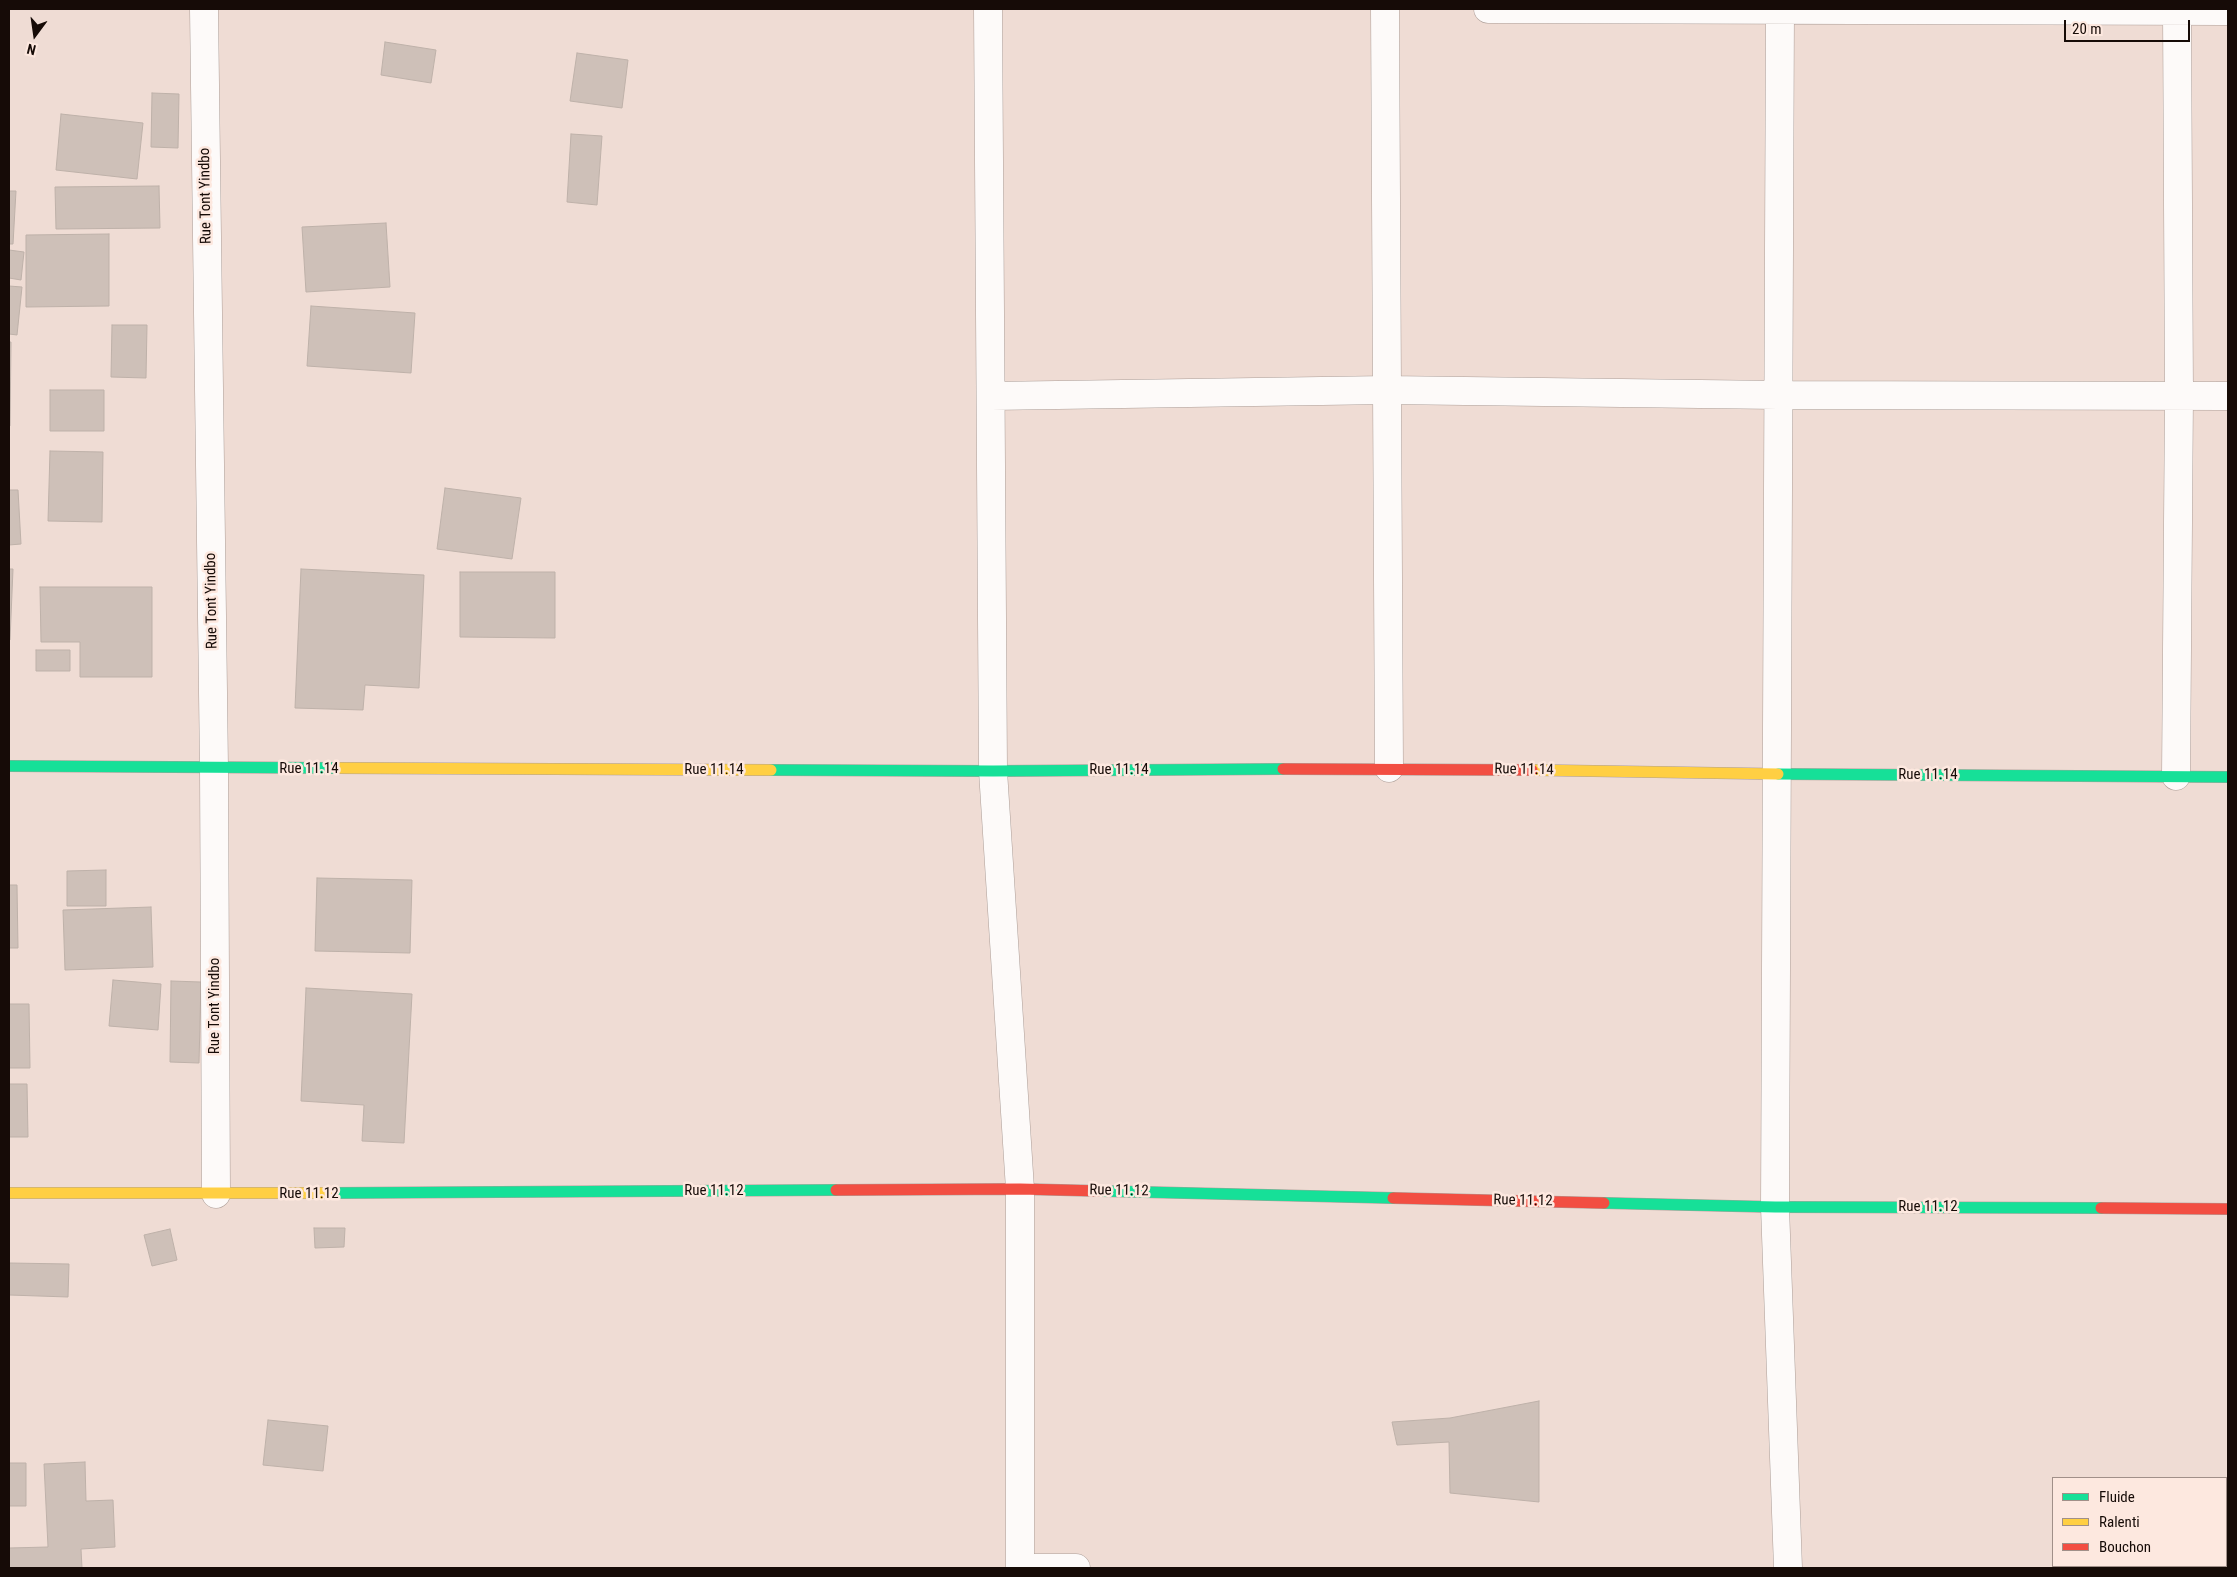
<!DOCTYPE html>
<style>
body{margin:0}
#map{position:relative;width:2237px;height:1577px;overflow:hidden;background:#efdcd4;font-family:"Roboto Condensed",sans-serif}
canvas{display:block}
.frame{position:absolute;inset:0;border:10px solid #160b07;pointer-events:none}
.legend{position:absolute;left:2052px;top:1477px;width:175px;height:90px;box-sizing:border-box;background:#fde8df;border:1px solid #a19089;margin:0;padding:6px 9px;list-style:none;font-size:15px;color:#160b07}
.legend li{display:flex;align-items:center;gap:10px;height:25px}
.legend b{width:25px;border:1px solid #a19089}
.north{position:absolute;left:10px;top:10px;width:50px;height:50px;-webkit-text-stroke:4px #fde8df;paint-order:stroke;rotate:194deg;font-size:14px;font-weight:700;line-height:20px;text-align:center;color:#160b07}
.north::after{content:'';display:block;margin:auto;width:18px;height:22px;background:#160b07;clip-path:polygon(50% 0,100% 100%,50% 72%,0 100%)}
.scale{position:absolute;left:2064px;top:20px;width:126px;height:22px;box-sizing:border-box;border:2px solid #160b07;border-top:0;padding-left:6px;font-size:15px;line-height:18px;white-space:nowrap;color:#160b07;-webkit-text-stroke:4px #fde8df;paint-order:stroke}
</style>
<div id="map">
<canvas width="2237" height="1577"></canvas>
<div class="frame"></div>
<ul class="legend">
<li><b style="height:6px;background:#16e098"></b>Fluide</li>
<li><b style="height:6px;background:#ffcf43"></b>Ralenti</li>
<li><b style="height:6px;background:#f24e42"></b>Bouchon</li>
</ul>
<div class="north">N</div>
<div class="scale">20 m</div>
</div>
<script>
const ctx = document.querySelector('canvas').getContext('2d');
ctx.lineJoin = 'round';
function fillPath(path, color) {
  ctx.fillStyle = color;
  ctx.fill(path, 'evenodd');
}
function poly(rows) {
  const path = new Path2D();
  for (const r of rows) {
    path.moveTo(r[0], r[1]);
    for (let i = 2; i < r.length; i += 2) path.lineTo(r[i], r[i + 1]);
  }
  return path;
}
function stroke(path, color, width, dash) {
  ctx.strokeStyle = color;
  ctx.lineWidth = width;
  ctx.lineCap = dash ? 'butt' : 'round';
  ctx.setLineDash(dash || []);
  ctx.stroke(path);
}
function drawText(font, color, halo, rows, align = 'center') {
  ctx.font = font + ' "Roboto Condensed",sans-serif';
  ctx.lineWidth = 5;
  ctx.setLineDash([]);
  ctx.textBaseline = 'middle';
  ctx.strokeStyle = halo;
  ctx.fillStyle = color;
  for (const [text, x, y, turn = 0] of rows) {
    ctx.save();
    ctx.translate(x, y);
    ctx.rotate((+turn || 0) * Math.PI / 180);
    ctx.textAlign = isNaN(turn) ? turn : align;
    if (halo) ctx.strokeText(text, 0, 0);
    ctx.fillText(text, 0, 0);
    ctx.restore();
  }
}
const building = poly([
 [385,42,436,50,431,83,381,75,385,42],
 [577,53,628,60,622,108,570,101,577,53],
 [152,93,179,94,178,148,151,147,152,93],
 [61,114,143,123,137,179,56,170,61,114],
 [571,134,602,136,597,205,567,202,571,134],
 [159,186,160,228,56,229,55,187,159,186],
 [9,191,16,191,13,244,9,244,9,191],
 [386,223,390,287,306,292,302,227,386,223],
 [109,234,109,306,26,307,26,235,109,234],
 [9,250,24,252,21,280,9,278,9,250],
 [9,286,22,287,17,335,9,334,9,286],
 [311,306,415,313,411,373,307,366,311,306],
 [112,325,147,325,146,378,111,377,112,325],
 [9,342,11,342,10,426,9,426,9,342],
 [50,390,104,390,104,431,50,431,50,390],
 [50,451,103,452,102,522,48,521,50,451],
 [445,488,521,498,512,559,437,549,445,488],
 [9,490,18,490,21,544,9,545,9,490],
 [9,569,13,569,10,640,9,640,9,569],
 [301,569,424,575,419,688,365,685,363,710,295,708,301,569],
 [460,572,555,572,555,638,460,637,460,572],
 [40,587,152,587,152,677,80,677,80,642,41,642,40,587],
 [36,650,70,650,70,671,36,671,36,650],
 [106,870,106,906,67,906,67,871,106,870],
 [317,878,412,880,410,953,315,951,317,878],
 [9,885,17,885,18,948,9,948,9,885],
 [151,907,153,967,65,970,63,910,151,907],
 [113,980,161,984,158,1030,109,1026,113,980],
 [171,981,201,982,199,1063,170,1062,171,981],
 [306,988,412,994,404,1143,362,1141,364,1105,301,1101,306,988],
 [9,1004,29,1004,30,1068,9,1068,9,1004],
 [9,1084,27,1084,28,1137,9,1137,9,1084],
 [314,1228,345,1228,344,1247,315,1248,314,1228],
 [170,1229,177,1260,152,1266,144,1235,170,1229],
 [9,1263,69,1264,68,1297,9,1295,9,1263],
 [1539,1401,1539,1502,1450,1493,1449,1442,1397,1445,1392,1422,1450,1418,1539,1401],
 [268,1420,328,1426,323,1471,263,1465,268,1420],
 [85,1462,86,1501,113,1500,115,1547,81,1549,82,1568,9,1568,9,1548,48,1547,44,1464,85,1462],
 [9,1463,26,1463,26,1506,9,1506,9,1463]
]);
const street = poly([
 [204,9,214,768,216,1194],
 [988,9,993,771,1020,1189,1020,1568],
 [1385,9,1389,768],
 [1488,9,2228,11],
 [1780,9,1775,1207,1788,1568],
 [991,396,1387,390,1778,395,2228,396],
 [2176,776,2179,396,2177,11],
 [1020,1568,1076,1568]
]);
const fast = poly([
 [9,766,336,768],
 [771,770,993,771,1283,769],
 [1778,774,2228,777],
 [1101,1191,1393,1198],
 [331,1193,836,1190],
 [1604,1203,1775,1207,2101,1208]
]);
const slow = poly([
 [336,768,771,770],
 [1532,770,1778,774],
 [9,1193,331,1193]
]);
const jam = poly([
 [1283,769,1532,770],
 [836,1190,1020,1189,1101,1191],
 [1393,1198,1604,1203],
 [2101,1208,2228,1209]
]);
const streetNames = [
 ["Rue Tont Yindbo",206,196,-91],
 ["Rue Tont Yindbo",212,601,-91],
 ["Rue 11.14",309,769],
 ["Rue 11.14",714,770],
 ["Rue 11.14",1119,770],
 ["Rue 11.14",1524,770,1],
 ["Rue 11.14",1928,775],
 ["Rue Tont Yindbo",215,1006,-90],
 ["Rue 11.12",714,1191],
 ["Rue 11.12",1119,1191,1],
 ["Rue 11.12",309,1194],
 ["Rue 11.12",1523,1201,1],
 ["Rue 11.12",1928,1207]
];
fillPath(building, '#cec0b8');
stroke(building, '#beb1a9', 1);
stroke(street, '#ac9e98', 29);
stroke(fast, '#ac9e98', 12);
stroke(slow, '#ac9e98', 12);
stroke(jam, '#ac9e98', 12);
stroke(street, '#fdfaf9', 28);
stroke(fast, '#16e098', 11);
stroke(slow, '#ffcf43', 11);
stroke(jam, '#f24e42', 11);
drawText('15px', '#160b07', '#fde8df', streetNames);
</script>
